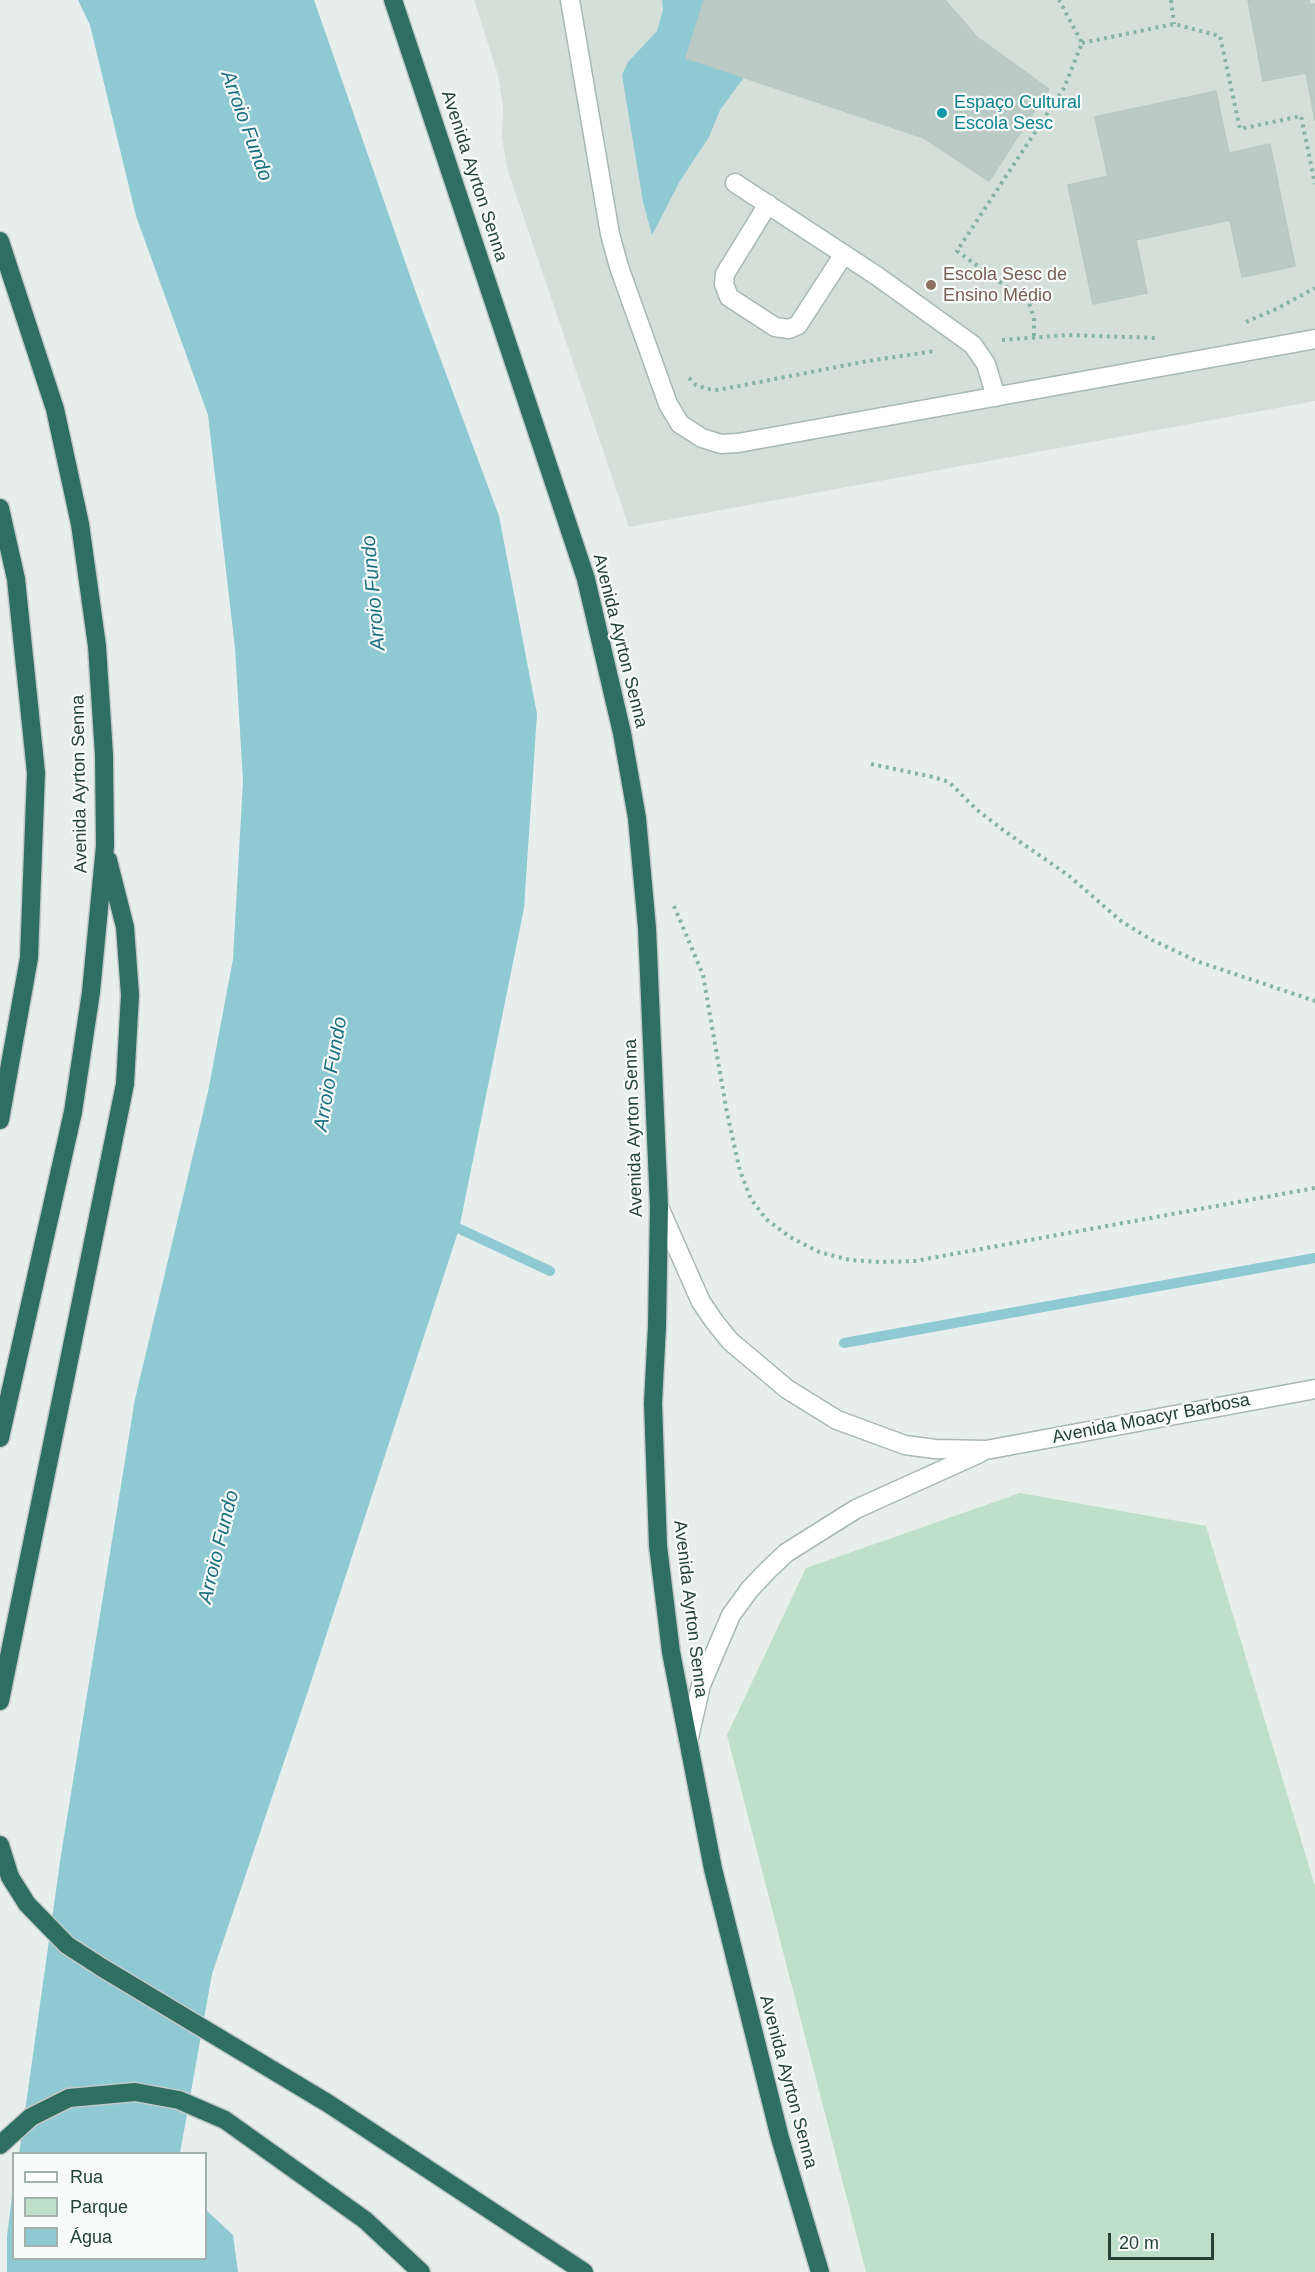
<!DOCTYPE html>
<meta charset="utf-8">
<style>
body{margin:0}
#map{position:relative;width:1315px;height:2272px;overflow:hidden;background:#e6efeb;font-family:Arial,sans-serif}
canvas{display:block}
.legend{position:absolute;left:12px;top:2152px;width:195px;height:108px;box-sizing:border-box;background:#f7fbf9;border:2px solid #a3b1ad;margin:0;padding:8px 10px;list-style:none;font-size:18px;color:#24423a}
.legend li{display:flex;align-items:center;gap:12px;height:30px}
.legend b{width:30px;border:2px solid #a3b1ad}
.scale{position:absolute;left:1108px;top:2233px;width:106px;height:27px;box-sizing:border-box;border:3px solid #24423a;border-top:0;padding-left:8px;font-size:18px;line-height:21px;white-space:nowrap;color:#24423a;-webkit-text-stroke:4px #f7fbf9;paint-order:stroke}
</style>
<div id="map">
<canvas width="1315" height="2272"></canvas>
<ul class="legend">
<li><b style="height:8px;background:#fff"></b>Rua</li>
<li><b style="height:16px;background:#bfe0c8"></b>Parque</li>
<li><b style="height:16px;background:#8ec9d4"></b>Água</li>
</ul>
<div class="scale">20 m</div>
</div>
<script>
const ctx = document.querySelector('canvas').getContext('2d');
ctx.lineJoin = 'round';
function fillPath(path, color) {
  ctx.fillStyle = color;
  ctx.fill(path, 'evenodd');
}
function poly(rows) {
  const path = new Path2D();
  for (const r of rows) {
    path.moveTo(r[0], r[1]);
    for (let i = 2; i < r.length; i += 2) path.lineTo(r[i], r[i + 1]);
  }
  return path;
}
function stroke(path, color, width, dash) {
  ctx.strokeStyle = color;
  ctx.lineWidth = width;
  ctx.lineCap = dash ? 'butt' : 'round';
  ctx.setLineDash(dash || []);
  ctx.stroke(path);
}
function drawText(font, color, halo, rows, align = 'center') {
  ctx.font = font + ' Arial,sans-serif';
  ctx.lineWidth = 4.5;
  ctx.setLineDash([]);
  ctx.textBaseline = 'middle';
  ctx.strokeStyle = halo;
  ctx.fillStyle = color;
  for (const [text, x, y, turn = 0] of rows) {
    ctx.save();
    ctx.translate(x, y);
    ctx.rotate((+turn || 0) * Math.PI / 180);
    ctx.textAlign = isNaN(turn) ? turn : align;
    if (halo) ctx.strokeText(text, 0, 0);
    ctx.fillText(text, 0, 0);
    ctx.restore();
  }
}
const built = poly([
 [474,0,1315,0,1315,401,629,527,507,168,502,137,503,106,498,75]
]);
const green = poly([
 [1020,1493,1206,1526,1315,1886,1315,2272,866,2272,727,1735,806,1568]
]);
const water = poly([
 [78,0,314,0,416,293,499,516,537,714,524,908,459,1229,307,1694,212,1974,180,2153,19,2154,61,1855,135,1399,208,1092,233,959,243,781,235,648,208,415,136,216,90,25],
 [662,0,801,0,720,110,709,137,680,181,652,235,643,202,622,75,628,62,657,31,663,10],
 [13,2189,14,2258,206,2258,206,2210,233,2235,238,2272,7,2272,7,2236]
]);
const stream = poly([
 [447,1223,550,1271],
 [844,1343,1315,1258]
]);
const building = poly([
 [704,0,945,0,977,37,1049,89,989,181,924,138,686,58,704,0],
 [1248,0,1309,0,1310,5,1315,4,1315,120,1306,73,1263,81,1248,0],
 [1216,91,1229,153,1270,144,1295,266,1242,277,1230,220,1136,240,1147,293,1093,304,1068,185,1108,176,1095,117,1216,91]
]);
const path = poly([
 [1171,0,1174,24],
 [1082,43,1174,24,1220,36,1240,129,1301,116,1315,184],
 [1246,322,1276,309,1315,288],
 [1034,336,1034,318,1029,303,957,251,1064,88,1082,43,1059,0],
 [1002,340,1067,335,1156,338],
 [689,378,696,385,707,389,718,390,868,361,935,351],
 [871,764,933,777,949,782,976,809,1007,833,1068,875,1121,921,1150,939,1199,962,1315,1001],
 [674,906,703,975,727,1113,740,1171,751,1199,766,1219,790,1237,819,1252,850,1260,880,1262,915,1261,1315,1188]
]);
const minor = poly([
 [570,0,610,234,619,267,668,404,680,424,702,438,721,444,738,443,1315,339],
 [735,183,877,276,973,345,986,364,996,397],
 [768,204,725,274,724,284,729,297,775,327,789,329,798,325,844,254],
 [659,1207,701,1302,714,1321,730,1341,787,1389,837,1420,905,1445,935,1449,986,1450,1315,1389],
 [688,1742,701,1685,731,1615,750,1589,766,1572,786,1553,856,1509,980,1453]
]);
const highway = poly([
 [393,0,586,579,622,733,637,818,647,928,659,1207,657,1326,653,1403,658,1546,671,1652,713,1869,780,2138,820,2272],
 [0,241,55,409,80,524,97,646,104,755,105,846,91,992,73,1112,0,1438],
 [0,508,16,579,36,773,29,958,0,1120],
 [0,1701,125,1084,130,995,125,927,108,860],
 [0,1845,10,1877,27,1904,67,1945,101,1967,329,2104,584,2272],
 [0,2145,31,2117,69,2098,135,2092,179,2100,225,2120,365,2220,421,2272]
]);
const markers = [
 [942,113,6,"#0f9aa8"],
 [931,285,6,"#8d6e63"]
];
const cultureNames = [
 ["Espaço Cultural",954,103],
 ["Escola Sesc",954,124]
];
const streetNames = [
 ["Avenida Ayrton Senna",474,176,72],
 ["Avenida Ayrton Senna",620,641,76],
 ["Avenida Ayrton Senna",80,784,-91],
 ["Avenida Ayrton Senna",634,1128,-92],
 ["Avenida Moacyr Barbosa",1151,1419,-11],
 ["Avenida Ayrton Senna",690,1609,83],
 ["Avenida Ayrton Senna",788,2082,75]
];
const educationNames = [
 ["Escola Sesc de",943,275],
 ["Ensino Médio",943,296]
];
const waterNames = [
 ["Arroio Fundo",246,126,70],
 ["Arroio Fundo",374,593,-95],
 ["Arroio Fundo",331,1074,-80],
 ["Arroio Fundo",219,1547,-76]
];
fillPath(built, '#d4dfda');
fillPath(green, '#bfe0c8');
fillPath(water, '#8ec9d4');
stroke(stream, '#8ec9d4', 10);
fillPath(building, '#bbcac4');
stroke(building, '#b8c9c2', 1.5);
stroke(minor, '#a8b8b2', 21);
stroke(highway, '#c2cac8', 21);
stroke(path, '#86b3a5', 4, [3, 4.5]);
stroke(minor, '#fff', 18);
stroke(highway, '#2f6f62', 18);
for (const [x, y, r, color] of markers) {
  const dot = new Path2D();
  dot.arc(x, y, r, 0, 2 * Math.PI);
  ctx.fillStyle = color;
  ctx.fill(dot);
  stroke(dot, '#f7fbf9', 2);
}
drawText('18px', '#0d838f', '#f7fbf9', cultureNames, 'left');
drawText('18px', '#24423a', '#f7fbf9', streetNames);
drawText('18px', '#785e54', '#f7fbf9', educationNames, 'left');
drawText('italic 20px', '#1c6f80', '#f7fbf9', waterNames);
</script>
